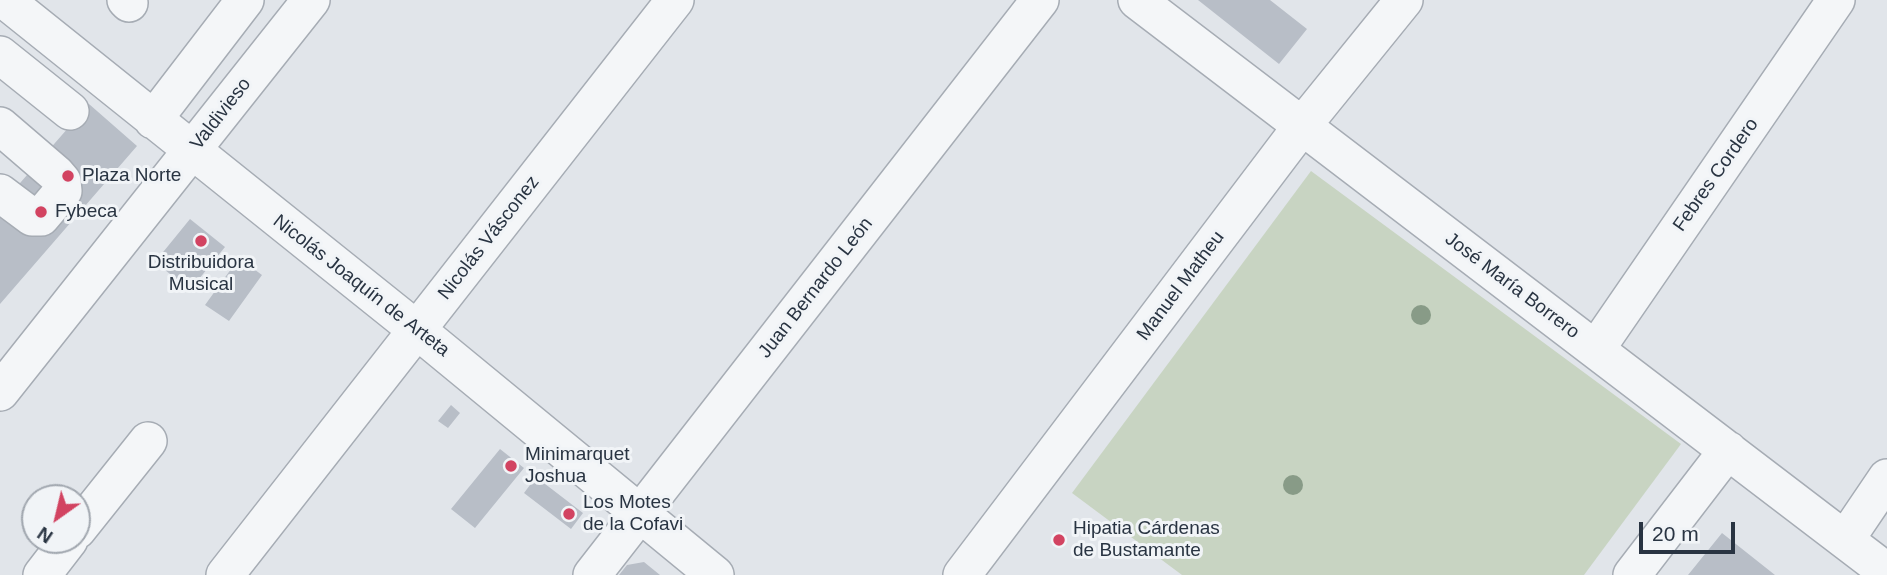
<!DOCTYPE html>
<meta charset="utf-8">
<style>
body{margin:0}
#map{position:relative;width:1887px;height:575px;overflow:hidden;background:#e1e5ea;font-family:Helvetica,sans-serif}
canvas{display:block}
.north{position:absolute;left:21px;top:484px;width:70px;height:70px;box-sizing:border-box;background:#f1f4f7;border:2px solid #a1a7af;border-radius:50%;rotate:214deg;font-size:19px;font-weight:700;line-height:28px;text-align:center;color:#293442}
.north::after{content:'';display:block;margin:auto;width:24px;height:32px;background:#d24361;clip-path:polygon(50% 0,100% 100%,50% 72%,0 100%)}
.scale{position:absolute;left:1639px;top:522px;width:96px;height:32px;box-sizing:border-box;border:4px solid #293442;border-top:0;padding-left:9px;font-size:21px;line-height:24px;white-space:nowrap;color:#293442;-webkit-text-stroke:5px #f1f4f7;paint-order:stroke}
</style>
<div id="map">
<canvas width="1887" height="575"></canvas>
<div class="north">N</div>
<div class="scale">20 m</div>
</div>
<script>
const ctx = document.querySelector('canvas').getContext('2d');
ctx.lineJoin = 'round';
function fillPath(path, color) {
  ctx.fillStyle = color;
  ctx.fill(path, 'evenodd');
}
function poly(rows) {
  const path = new Path2D();
  for (const r of rows) {
    path.moveTo(r[0], r[1]);
    for (let i = 2; i < r.length; i += 2) path.lineTo(r[i], r[i + 1]);
  }
  return path;
}
function stroke(path, color, width, dash) {
  ctx.strokeStyle = color;
  ctx.lineWidth = width;
  ctx.lineCap = dash ? 'butt' : 'round';
  ctx.setLineDash(dash || []);
  ctx.stroke(path);
}
function drawText(font, color, halo, rows, align = 'center') {
  ctx.font = font + ' Helvetica,sans-serif';
  ctx.lineWidth = 6;
  ctx.setLineDash([]);
  ctx.textBaseline = 'middle';
  ctx.strokeStyle = halo;
  ctx.fillStyle = color;
  for (const [text, x, y, turn = 0] of rows) {
    ctx.save();
    ctx.translate(x, y);
    ctx.rotate((+turn || 0) * Math.PI / 180);
    ctx.textAlign = isNaN(turn) ? turn : align;
    if (halo) ctx.strokeText(text, 0, 0);
    ctx.fillText(text, 0, 0);
    ctx.restore();
  }
}
const green = poly([
 [1311,171,1681,444,1584,575,1182,575,1072,493]
]);
const building = poly([
 [1198,0,1270,0,1307,29,1279,64],
 [89,104,137,146,0,304,0,206],
 [190,219,225,247,190,290,155,262],
 [239,258,262,275,229,321,205,305],
 [451,405,460,413,448,428,438,421],
 [500,449,524,468,475,528,451,509],
 [536,477,583,513,571,529,524,493],
 [1722,533,1775,575,1688,575],
 [644,562,660,575,619,575,627,565]
]);
const minor = poly([
 [5,0,417,330,715,575],
 [126,0,129,3],
 [1137,0,1887,572],
 [0,55,70,111],
 [153,120,245,0],
 [0,126,56,174,62,181,63,191,41,217,32,217,0,193],
 [1596,349,1836,0],
 [0,392,311,0],
 [77,530,148,441],
 [1845,540,1887,478],
 [42,575,69,540],
 [225,575,675,0],
 [592,575,1040,0],
 [962,575,1302,126,1404,0],
 [1632,575,1728,450]
]);
const trees = [
 [1421,315],
 [1293,485]
];
const markers = [
 [68,176,7,"#d24361"],
 [41,212,7,"#d24361"],
 [201,241,7,"#d24361"],
 [511,466,7,"#d24361"],
 [569,514,7,"#d24361"],
 [1059,540,7,"#d24361"]
];
const streetNames = [
 ["Valdivieso",221,114,-52],
 ["Febres Cordero",1716,175,-55],
 ["Nicolás Vásconez",489,238,-52],
 ["Nicolás Joaquín de Arteta",361,286,38],
 ["Manuel Matheu",1181,286,-53],
 ["José María Borrero",1512,286,37],
 ["Juan Bernardo León",816,288,-52]
];
const poiNames = [
 ["Plaza Norte",82,176],
 ["Fybeca",55,212],
 ["Distribuidora",201,263,"center"],
 ["Musical",201,285,"center"],
 ["Minimarquet",525,455],
 ["Joshua",525,477],
 ["Los Motes",583,503],
 ["de la Cofavi",583,525],
 ["Hipatia Cárdenas",1073,529],
 ["de Bustamante",1073,551]
];
fillPath(green, '#c8d4c2');
fillPath(building, '#b8bec7');
stroke(minor, '#a6acb4', 40);
stroke(minor, '#f4f6f8', 37);
ctx.fillStyle = '#889b87';
for (const [x, y] of trees) {
  ctx.beginPath();
  ctx.arc(x, y, 10, 0, 2 * Math.PI);
  ctx.fill();
}
for (const [x, y, r, color] of markers) {
  const dot = new Path2D();
  dot.arc(x, y, r, 0, 2 * Math.PI);
  ctx.fillStyle = color;
  ctx.fill(dot);
  stroke(dot, '#f1f4f7', 2.5);
}
drawText('19px', '#293442', '#f1f4f7', streetNames);
drawText('19px', '#293442', '#f1f4f7', poiNames, 'left');
</script>
